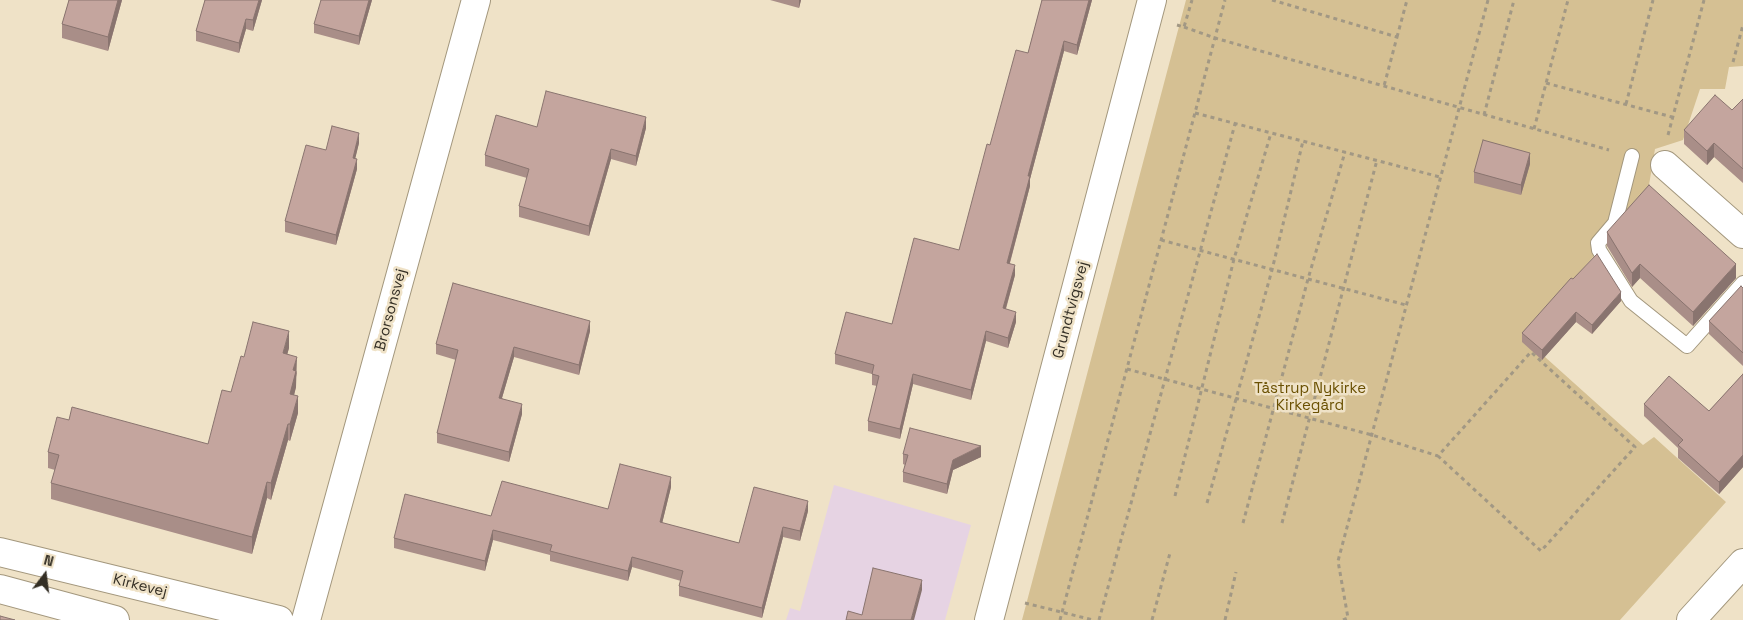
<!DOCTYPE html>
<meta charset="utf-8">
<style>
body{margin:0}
#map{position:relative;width:1743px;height:620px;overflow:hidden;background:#efe2c7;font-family:"Space Grotesk",sans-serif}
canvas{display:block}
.north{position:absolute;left:20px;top:550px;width:50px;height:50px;-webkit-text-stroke:4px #efe2c7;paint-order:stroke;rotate:15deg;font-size:14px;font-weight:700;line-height:20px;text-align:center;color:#332e24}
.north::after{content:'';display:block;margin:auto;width:18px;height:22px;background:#332e24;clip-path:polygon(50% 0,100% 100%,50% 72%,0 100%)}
</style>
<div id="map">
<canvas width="1743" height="620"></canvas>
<div class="north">N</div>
</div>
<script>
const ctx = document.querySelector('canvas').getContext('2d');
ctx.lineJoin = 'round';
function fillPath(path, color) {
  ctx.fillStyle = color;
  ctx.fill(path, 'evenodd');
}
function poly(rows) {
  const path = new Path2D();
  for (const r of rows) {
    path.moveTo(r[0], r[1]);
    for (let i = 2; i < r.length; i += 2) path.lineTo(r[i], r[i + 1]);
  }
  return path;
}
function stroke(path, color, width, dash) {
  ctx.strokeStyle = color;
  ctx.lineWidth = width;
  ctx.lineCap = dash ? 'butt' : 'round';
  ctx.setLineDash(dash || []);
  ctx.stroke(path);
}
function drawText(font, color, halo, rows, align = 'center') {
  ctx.font = font + ' "Space Grotesk",sans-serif';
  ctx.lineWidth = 5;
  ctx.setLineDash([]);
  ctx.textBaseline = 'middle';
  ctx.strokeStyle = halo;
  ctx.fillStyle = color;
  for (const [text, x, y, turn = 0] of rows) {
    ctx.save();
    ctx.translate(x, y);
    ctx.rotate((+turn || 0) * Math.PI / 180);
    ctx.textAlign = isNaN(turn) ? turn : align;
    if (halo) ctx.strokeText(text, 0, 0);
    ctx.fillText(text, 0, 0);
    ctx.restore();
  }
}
const education = poly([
 [834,485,971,525,945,620,786,620,790,608,800,611]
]);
const green = poly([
 [1186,0,1743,0,1743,66,1729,67,1725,89,1700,89,1683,140,1655,149,1648,191,1525,339,1643,445,1654,437,1726,502,1620,620,1022,620]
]);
const path = poly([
 [1272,0,1397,37,1384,86],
 [1177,25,1184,27,1192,0],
 [1184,27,1215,38,1609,150],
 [1397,37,1407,0],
 [1733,62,1743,25],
 [1546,83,1672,117],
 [1626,104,1653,0],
 [1195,113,1440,177],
 [1484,115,1514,0],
 [1534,129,1568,0],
 [1668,135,1704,0],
 [1161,240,1406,305],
 [1127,369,1372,435,1438,456,1531,352,1635,447,1541,551,1438,456],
 [1175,496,1234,259,1271,133],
 [1207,503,1272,270,1303,141],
 [1243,523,1308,279,1345,152],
 [1282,523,1377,160],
 [1025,603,1093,620],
 [1060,620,1225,0],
 [1099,620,1235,124],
 [1152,620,1170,553],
 [1225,620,1236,572],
 [1343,620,1348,618,1338,561,1488,0]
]);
const lane = poly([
 [1632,156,1615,223,1598,243,1599,250,1631,301,1687,346,1743,283]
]);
const street = poly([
 [1665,165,1743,234],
 [0,552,279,620],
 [0,589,115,620],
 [306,620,476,0],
 [989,620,1152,0]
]);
const secondary = poly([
 [1691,620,1743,563]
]);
const wall = poly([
 [68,0,122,0,108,51,62,38,62,24,69,0],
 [205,0,262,0,253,31,246,29,239,53,196,41,196,31],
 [372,0,359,45,314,33,314,24],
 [770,0,801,0,799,8],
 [1042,0,1092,0,1077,55,1064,51,1030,179,1030,186,1010,263,1015,275,1006,309,1016,322,1008,348,986,341,971,400,913,384,900,439,868,431,868,421,877,386,872,385,872,374,835,364,835,354,892,324,959,250,990,145,1028,53],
 [1743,99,1743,183,1714,157,1707,165,1684,144,1684,130,1732,110],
 [537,127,646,128,636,166,611,159,589,236,519,217,519,206,527,178,485,166,485,155],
 [359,143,355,158,357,169,336,245,285,232,285,221,326,150],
 [1530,164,1521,195,1474,183,1474,172],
 [1607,232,1736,278,1693,326,1640,278,1632,287,1607,246],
 [1573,279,1621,301,1592,334,1576,322,1542,360,1522,342,1522,333],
 [1743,288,1743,366,1709,334,1709,321],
 [590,331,579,375,514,357,502,398,522,414,509,462,437,443,437,433,456,360,436,354,436,344],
 [289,348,287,354,297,373,296,377,296,387,294,395,298,413,290,441,288,440,271,500,267,498,252,554,51,499,51,483,55,470,48,468,48,452,69,420,208,444,231,392,244,357],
 [1743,374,1743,467,1719,494,1678,458,1678,448,1644,416,1644,404,1709,411],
 [903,454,981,457,953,470,947,494,903,482,903,472,905,465,903,464],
 [671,487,662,523,739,543,808,511,800,541,783,537,762,618,679,596,679,586,681,581,632,567,628,581,550,561,550,555,493,540,485,571,394,548,394,538,608,509]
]);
const shadedWall = poly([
 [118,0,122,0,108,51,108,37],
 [259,0,262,0,253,31,253,20],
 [369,0,372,0,359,45,359,36],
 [799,0,801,0,799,8],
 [1089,0,1092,0,1077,55,1077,45],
 [246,19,246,29,239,53,239,43],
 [1064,41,1064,51,1030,179,1030,186,1007,273,1007,263,1028,176],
 [646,117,646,128,636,166,636,156],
 [359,133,359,143,353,168,353,158],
 [1714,143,1714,157,1707,165,1707,151],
 [611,149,611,159,589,236,589,226],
 [1530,153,1530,164,1521,195,1521,185],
 [357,159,357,169,336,245,336,235],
 [1640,264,1640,278,1632,287,1632,273],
 [1736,264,1736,278,1693,326,1693,312],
 [1015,265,1015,275,1003,318,1003,308],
 [1621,292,1621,301,1592,334,1592,325],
 [1016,312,1016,322,1008,348,1008,338],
 [1576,312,1576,322,1542,360,1542,350],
 [590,321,590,331,579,375,579,365],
 [289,331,289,348,283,370,283,353],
 [986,331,986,341,971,400,971,390],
 [514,347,514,357,499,408,499,398],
 [297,357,296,387,290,411,290,394,293,370],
 [913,374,913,384,900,439,900,429],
 [298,396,298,413,290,441,290,424],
 [522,404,522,414,509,462,509,452],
 [288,424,288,440,271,500,271,483],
 [981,446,981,457,953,470,947,494,947,484,953,460],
 [1743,455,1743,467,1719,494,1719,482],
 [671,477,671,487,660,532,660,522],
 [267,482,267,498,252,554,252,537],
 [808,501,808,511,800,541,800,531],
 [783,527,783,537,762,618,762,608],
 [493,530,493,540,485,571,485,561],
 [632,557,632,567,628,581,628,571],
 [922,580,922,590,914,620,911,620]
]);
const building = poly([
 [69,0,118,0,108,37,62,24,69,0],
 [205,0,259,0,253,20,246,19,239,43,196,31,205,0],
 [321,0,369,0,359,36,314,24,321,0],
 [1042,0,1089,0,1077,45,1064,41,1028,176,1030,176,1007,263,1015,265,1003,308,1016,312,1008,338,986,331,971,390,913,374,900,429,868,421,879,376,872,374,874,365,835,354,846,312,892,324,914,238,959,250,987,144,990,145,1016,50,1028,53,1042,0],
 [546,91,646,117,636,156,611,149,589,226,519,206,529,169,485,155,496,115,537,127,546,91],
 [1715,95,1732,110,1743,99,1743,169,1714,143,1707,151,1684,130,1715,95],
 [332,126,359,133,353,158,357,159,336,235,285,221,306,145,326,150,332,126],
 [1483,140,1530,153,1521,185,1474,172,1483,140],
 [1649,185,1736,264,1693,312,1640,264,1632,273,1607,232,1649,185],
 [1597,254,1621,292,1592,325,1576,312,1542,350,1522,333,1571,278,1573,279,1597,254],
 [453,283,590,321,579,365,514,347,499,398,522,404,509,452,437,433,458,350,436,344,453,283],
 [1741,286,1743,288,1743,353,1709,321,1741,286],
 [253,322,289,331,283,353,297,357,293,370,296,371,290,394,298,396,290,424,288,424,271,483,267,482,252,537,51,483,59,455,48,452,57,417,69,420,72,407,208,444,222,390,231,392,241,356,244,357,253,322],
 [1743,374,1743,455,1719,482,1678,445,1683,440,1644,404,1669,376,1709,411,1743,374],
 [910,428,981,446,953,460,947,484,903,472,908,455,903,454,910,428],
 [620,464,671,477,660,522,739,543,754,487,808,501,800,531,783,527,762,608,679,586,683,571,632,557,628,571,550,551,552,545,493,530,485,561,394,538,405,494,491,516,502,481,608,509,620,464],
 [873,568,922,580,911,620,846,620,848,611,862,615,873,568],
 [0,616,15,620,0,620,0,616]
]);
const streetNames = [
 ["Brorsonsvej",391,310,-75],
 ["Grundtvigsvej",1071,310,-75],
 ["Kirkevej",140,586,14]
];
const parkNames = [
 ["Tåstrup Nykirke",1310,389],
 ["Kirkegård",1310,406]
];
fillPath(education, '#e6d3e3');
fillPath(green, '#d5c093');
stroke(lane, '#a3977d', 16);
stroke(street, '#a3977d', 30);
stroke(secondary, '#a3977d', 30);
stroke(path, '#a29884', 3, [4, 4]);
stroke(lane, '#fff', 14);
stroke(street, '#fff', 28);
stroke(secondary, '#fff', 28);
fillPath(wall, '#a98e88');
fillPath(shadedWall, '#89746f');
fillPath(building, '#c4a59e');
stroke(building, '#89746f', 1);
drawText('15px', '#332e24', '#efe2c7', streetNames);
drawText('15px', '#6a5002', '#efe2c7', parkNames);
</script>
